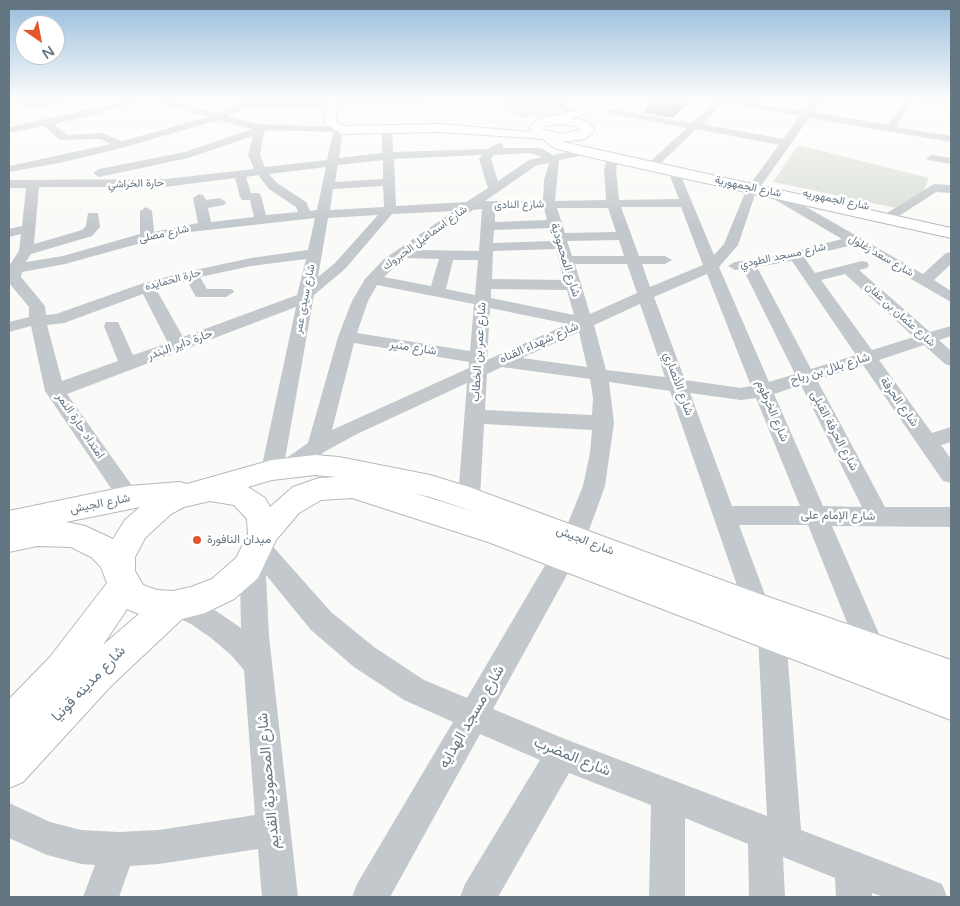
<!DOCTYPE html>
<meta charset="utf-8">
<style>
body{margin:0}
#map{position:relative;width:960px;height:906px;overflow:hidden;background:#fafaf8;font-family:"Varela Round",sans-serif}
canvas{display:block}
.frame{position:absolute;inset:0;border:10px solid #657683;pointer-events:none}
.north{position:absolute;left:15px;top:15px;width:50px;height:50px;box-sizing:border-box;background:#fff;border:1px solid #c1c8cd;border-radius:50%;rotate:147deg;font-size:14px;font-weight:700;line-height:20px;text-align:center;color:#657683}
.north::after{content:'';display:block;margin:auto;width:18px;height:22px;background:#e4572e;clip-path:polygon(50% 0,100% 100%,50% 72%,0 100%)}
</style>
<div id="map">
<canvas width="960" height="906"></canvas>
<div class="frame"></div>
<div class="north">N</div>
</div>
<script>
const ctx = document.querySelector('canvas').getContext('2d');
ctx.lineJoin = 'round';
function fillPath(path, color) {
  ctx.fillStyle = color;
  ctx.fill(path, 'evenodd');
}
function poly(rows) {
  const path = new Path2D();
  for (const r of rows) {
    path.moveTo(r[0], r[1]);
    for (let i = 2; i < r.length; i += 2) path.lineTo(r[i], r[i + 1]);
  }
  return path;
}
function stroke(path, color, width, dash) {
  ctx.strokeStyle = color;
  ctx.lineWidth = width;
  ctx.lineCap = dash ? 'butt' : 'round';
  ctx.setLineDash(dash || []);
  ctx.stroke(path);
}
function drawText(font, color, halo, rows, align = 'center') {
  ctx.font = font + ' "Varela Round",Vazirmatn,sans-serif';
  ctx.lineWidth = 5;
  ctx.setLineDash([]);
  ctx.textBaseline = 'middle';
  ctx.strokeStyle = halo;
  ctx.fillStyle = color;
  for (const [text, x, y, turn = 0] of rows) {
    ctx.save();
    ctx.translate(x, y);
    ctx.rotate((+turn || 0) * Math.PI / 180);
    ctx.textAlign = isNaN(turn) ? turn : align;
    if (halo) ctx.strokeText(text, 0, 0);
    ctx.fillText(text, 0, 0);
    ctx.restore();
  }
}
const green = poly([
 [505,100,547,100,557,111,546,116,515,118],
 [798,145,929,178,924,190,896,208,773,182]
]);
const minor = poly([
 [21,100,33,103,53,100,71,100,33,109,18,105,16,103,21,100],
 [132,100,146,100,98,114,54,124,67,135,102,133,122,141,208,117,155,102,154,100,167,100,218,113,249,100,260,100,257,103,333,101,338,104,336,106,244,109,228,116,256,124,343,127,339,158,382,153,382,129,387,126,392,129,393,152,487,149,499,143,503,144,503,148,541,148,553,155,585,149,590,152,589,154,559,160,555,201,606,200,604,170,608,156,616,156,618,158,616,170,619,200,679,199,668,171,674,168,678,169,714,255,724,244,747,188,752,185,751,183,779,145,696,129,660,164,656,165,650,162,652,160,687,128,613,114,608,111,610,109,692,123,717,100,737,100,804,111,813,100,821,100,813,112,888,125,904,100,912,100,897,127,951,136,951,142,809,118,761,186,758,186,738,245,719,267,769,382,795,374,743,269,735,270,728,266,735,262,781,255,842,239,767,195,765,192,767,189,775,189,923,274,946,253,951,252,951,264,934,280,951,291,951,302,852,245,804,257,815,273,862,261,867,262,869,265,867,268,859,270,930,332,951,326,951,336,939,340,951,351,951,366,945,364,924,345,879,360,932,433,951,427,951,442,941,445,951,459,951,483,943,481,863,365,817,380,885,507,951,507,951,527,832,526,886,650,882,660,872,664,862,660,808,525,739,525,770,608,766,617,757,620,748,617,670,391,609,382,614,423,605,486,584,544,493,709,565,739,767,816,758,635,762,626,772,622,782,626,786,635,801,830,942,884,947,897,884,897,872,893,872,897,836,897,835,878,783,857,785,897,749,897,748,844,685,818,685,897,649,897,651,805,569,773,498,897,460,897,465,884,540,760,480,734,390,897,352,897,357,884,453,722,404,700,354,667,311,630,266,575,269,636,298,897,262,897,258,849,159,864,130,866,119,897,83,897,95,865,81,864,47,855,9,838,9,803,50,822,81,830,119,832,159,830,255,815,244,670,231,655,211,638,191,624,169,614,165,605,169,596,178,593,209,606,241,628,240,581,243,557,250,541,259,538,268,541,331,612,374,647,424,680,467,698,564,533,583,486,590,453,592,430,484,424,480,498,477,504,469,507,461,504,458,498,467,383,357,434,324,452,298,473,290,475,282,472,280,476,272,478,264,476,261,470,296,307,67,394,140,497,137,503,129,506,121,503,45,391,31,326,9,332,9,322,29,317,29,307,9,283,9,266,19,251,21,234,9,237,9,229,22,226,26,188,9,188,9,180,165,179,254,169,248,155,253,136,188,158,99,177,93,173,99,169,185,152,252,129,219,120,125,147,64,162,9,172,9,166,111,144,100,139,60,140,44,126,9,133,9,127,132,100],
 [724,103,800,116,783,139,702,124,724,103],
 [268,130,333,132,327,160,265,167,260,155,264,132,268,130],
 [531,153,542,157,529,160,498,181,491,159,493,155,531,153],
 [482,155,479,159,488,188,466,202,396,206,394,159,482,155],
 [383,160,383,179,335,182,338,165,383,160],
 [549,163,544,180,543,201,485,201,537,165,549,163],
 [326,167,317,210,310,211,306,202,277,183,269,174,326,167],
 [258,175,269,189,296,207,298,212,266,215,261,196,259,193,251,193,246,177,258,175],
 [235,178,240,197,242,200,250,200,254,217,211,222,208,208,224,205,226,202,220,198,206,200,203,195,199,194,193,198,198,223,154,232,152,211,146,207,140,211,140,234,63,256,26,262,31,254,92,236,100,227,98,213,88,213,86,226,82,230,34,244,39,187,165,187,235,178],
 [383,186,384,207,330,210,333,189,383,186],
 [621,207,681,207,703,265,650,287,642,264,665,264,672,260,665,256,639,256,621,207],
 [544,208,547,220,495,222,495,209,544,208],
 [557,208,608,208,616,232,565,233,557,208],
 [482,209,479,251,416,250,473,210,482,209],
 [454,211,384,259,365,279,352,301,338,337,308,443,285,459,314,295,345,269,392,214,454,211],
 [378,215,335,263,318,277,328,218,378,215],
 [315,218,308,250,251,258,186,272,141,284,56,314,46,315,45,306,21,277,22,272,65,264,141,243,190,232,315,218],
 [550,228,553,241,493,243,494,230,550,228],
 [619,240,624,256,572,256,567,241,619,240],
 [556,249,564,280,492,279,493,251,556,249],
 [404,258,439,259,431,286,384,277,404,258],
 [306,259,297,295,183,337,156,289,187,281,196,297,226,297,234,292,232,289,207,289,200,277,251,266,306,259],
 [453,260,478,260,475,295,446,289,453,260],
 [792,261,856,355,811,369,757,267,792,261],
 [575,264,627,264,637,293,590,314,575,264],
 [707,274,751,386,741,388,685,380,654,297,707,274],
 [845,274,914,337,872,350,821,280,845,274],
 [377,285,474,304,470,351,357,333,368,301,377,285],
 [491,289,567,290,574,315,491,298,491,289],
 [143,294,168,343,133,355,118,322,106,322,104,326,118,361,62,381,47,325,64,323,143,294],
 [640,304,665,377,606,370,594,325,640,304],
 [490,308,568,324,487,360,490,308],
 [579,332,587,367,522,358,579,332],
 [354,343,469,362,469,368,332,430,354,343],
 [502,367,590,379,593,398,592,415,485,410,487,374,502,367],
 [801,385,862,507,823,506,774,394,801,385],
 [690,393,741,400,756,398,800,506,732,506,690,393],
 [344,100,431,100,426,103,341,105,341,101,344,100],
 [554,100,563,100,574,114,572,116,566,116,554,100],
 [915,100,951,101,951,107,920,103,915,100],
 [932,155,951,158,951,164,928,160,926,158,932,155],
 [934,184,951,185,951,193,936,192,899,216,889,216,887,213,934,184]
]);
const major = poly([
 [328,100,339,100,336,122,344,126,441,124,531,132,530,127,537,120,593,106,603,100,616,100,601,110,571,118,586,121,594,129,593,132,585,139,563,142,951,228,951,238,585,156,554,148,543,139,441,132,342,134,324,123,328,100],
 [562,124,578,127,581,130,560,134,542,129,545,126,562,124],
 [315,455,339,457,430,475,469,487,757,593,951,660,951,720,488,542,352,498,321,500,299,513,276,540,258,578,234,599,205,613,182,619,110,687,23,782,9,788,9,699,50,657,107,583,101,567,91,557,71,547,37,546,9,552,9,511,129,486,180,482,187,484,272,460,315,455],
 [315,475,337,477,319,478,293,487,270,507,265,498,248,487,272,480,315,475],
 [414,493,430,497,481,514,414,493],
 [210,501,234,505,247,519,248,535,236,558,212,579,191,587,173,591,157,590,143,585,135,571,135,557,145,538,171,514,184,507,210,501],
 [140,507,125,520,113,539,85,526,66,522,140,507],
 [127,609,139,614,103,645,127,609]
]);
const wall = poly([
 [648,100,689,102,672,118,645,113]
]);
const shadedWall = poly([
 [681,100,690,100,689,102,672,118,675,105]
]);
const building = poly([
 [648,100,681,100,675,105,648,100]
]);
const markers = [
 [197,540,5,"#e4572e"]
];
const farStreetnames = [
 ["حارة الخراشي",136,184,-2],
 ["شارع الجمهورية",748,187,12],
 ["شارع الجمهوريه",836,200,12],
 ["شارع النادى",519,205,-1],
 ["شارع مصلى",164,234,-12],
 ["شارع اسماعيل الحبروك",425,238,-36],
 ["شارع مسجد الطودي",783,256,-12],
 ["شارع سعد زغلول",881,256,30],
 ["حارة الحمايده",173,280,-15],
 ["شارع سيدى عمر",305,299,-79],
 ["شارع عثمان بن عفان",900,315,42]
];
const streetNames = [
 ["شارع المحمودية",565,260,73],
 ["شارع شهداء القناه",539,343,-24],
 ["حارة داير البندر",180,345,-20],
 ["شارع منير",413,348,9],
 ["شارع عمر بن الخطاب",479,352,-86],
 ["شارع بلال بن رباح",830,369,-17],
 ["شارع الأنصاري",678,384,70],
 ["شارع الحرفة",899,402,55],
 ["شارع الخرطوم",772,411,67],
 ["امتداد حارة النمر",80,426,56],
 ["شارع الحرفة القبلى",834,431,62],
 ["شارع الجيش",100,504,-11],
 ["شارع الإمام على",838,516,1],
 ["شارع الجيش",585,541,21]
];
const poiNames = [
 ["ميدان النافورة",207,540]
];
const nearStreetnames = [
 ["شارع مدينه قونيا",89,684,-46],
 ["شارع مسجد الهدايه",472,717,-60],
 ["شارع المضرب",572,757,22],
 ["شارع المحمودية القديم",269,781,-95]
];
fillPath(green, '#dadfd7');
stroke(major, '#b5babe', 2);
fillPath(minor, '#c3c8cc');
fillPath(major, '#fff');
fillPath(wall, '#929a9f');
fillPath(shadedWall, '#777d82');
fillPath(building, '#aab3b9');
stroke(building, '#777d82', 1);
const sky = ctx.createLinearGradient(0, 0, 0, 226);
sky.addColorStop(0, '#96bcdc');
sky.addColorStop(0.44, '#fdfdfc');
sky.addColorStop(1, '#fdfdfc00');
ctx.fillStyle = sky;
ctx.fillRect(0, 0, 960, 226);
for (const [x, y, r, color] of markers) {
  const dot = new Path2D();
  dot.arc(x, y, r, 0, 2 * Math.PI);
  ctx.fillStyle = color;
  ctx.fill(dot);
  stroke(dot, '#fff', 2);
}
drawText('11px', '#657683', '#fff', farStreetnames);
drawText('12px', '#657683', '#fff', streetNames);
drawText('12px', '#657683', '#fff', poiNames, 'left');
drawText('15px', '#657683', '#fff', nearStreetnames);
</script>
